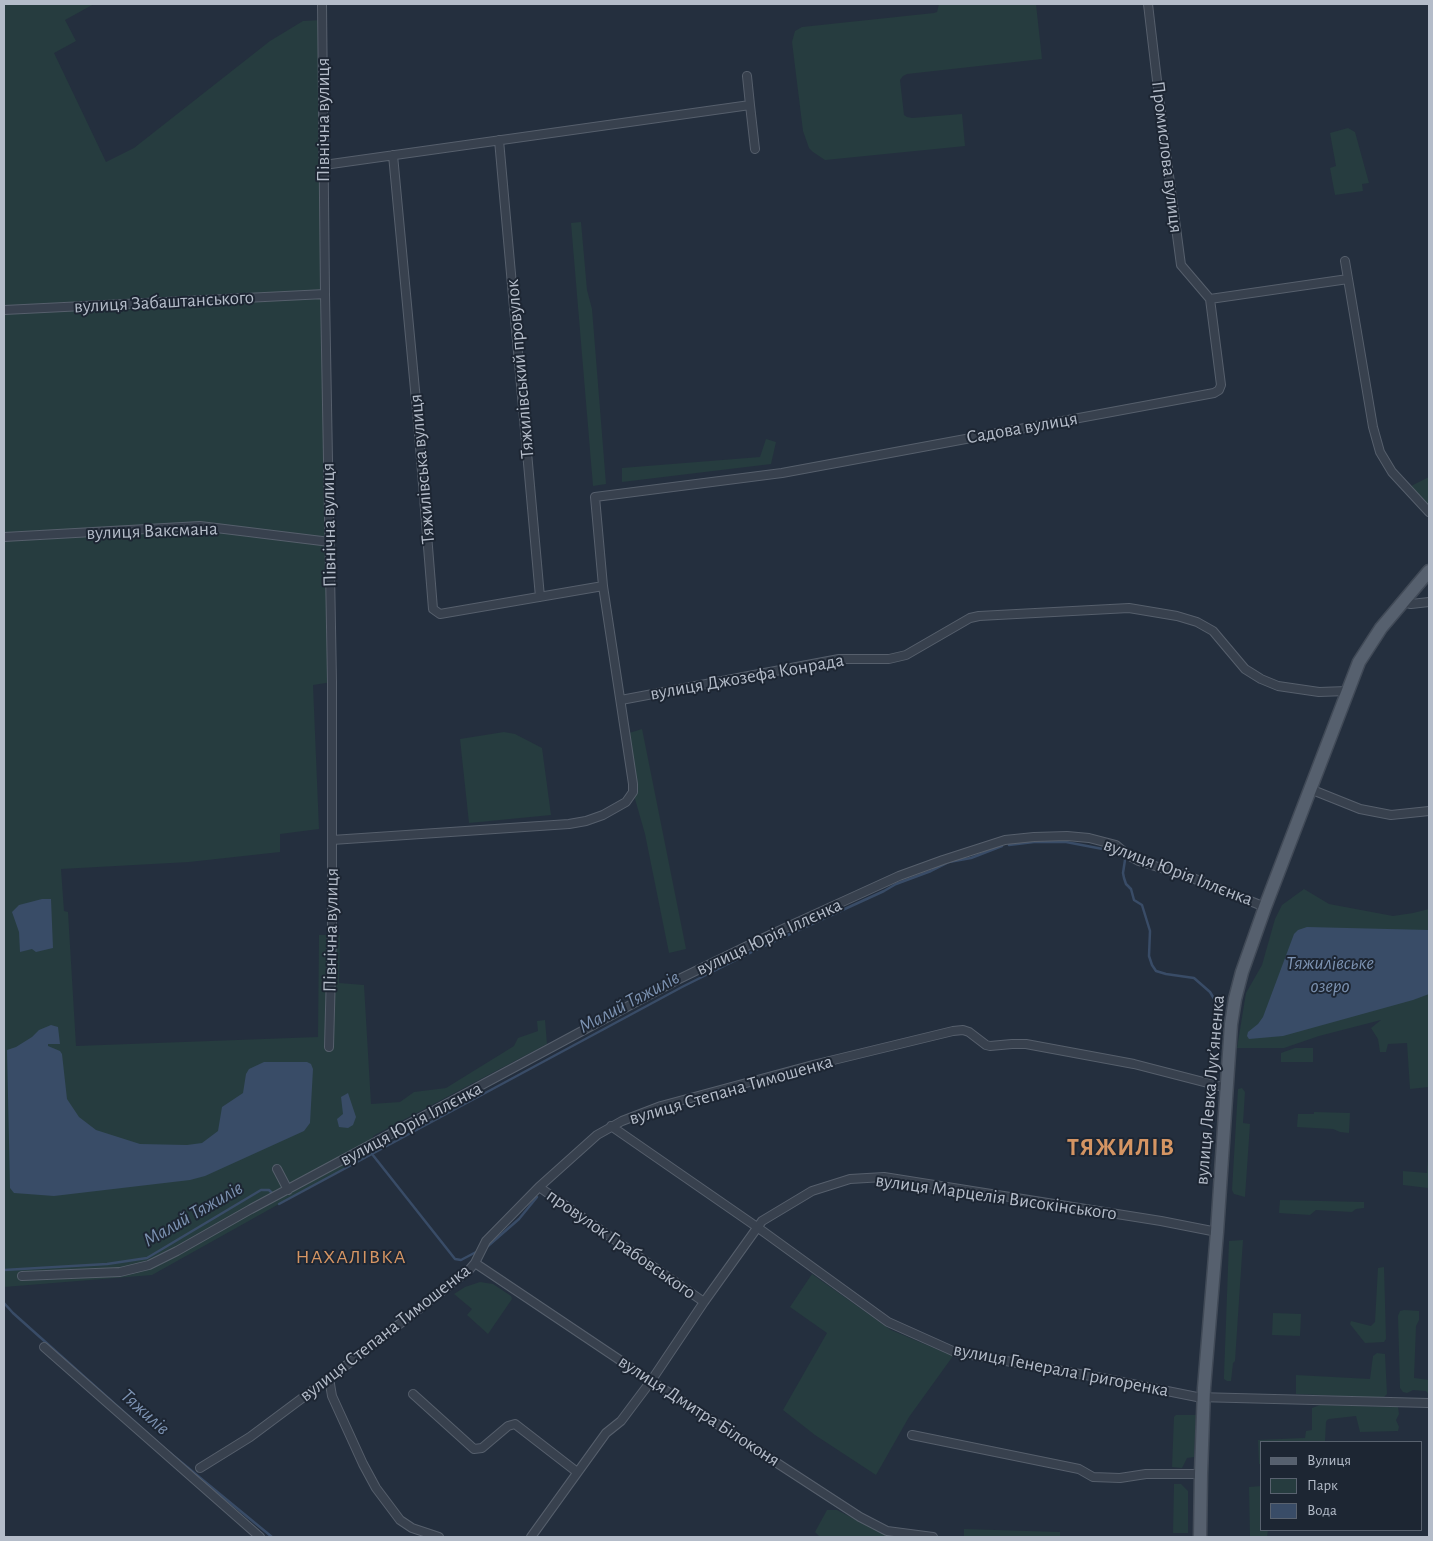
<!DOCTYPE html>
<meta charset="utf-8">
<style>
body{margin:0}
#map{position:relative;width:1433px;height:1541px;overflow:hidden;background:#242f3e;font-family:"Alegreya Sans",sans-serif}
canvas{display:block}
.frame{position:absolute;inset:0;border:5px solid #b4bcc9;pointer-events:none}
.legend{position:absolute;left:1260px;top:1441px;width:162px;height:90px;box-sizing:border-box;background:#1d2633;border:1px solid #59626f;margin:0;padding:6px 9px;list-style:none;font-size:15px;color:#b4bcc9}
.legend li{display:flex;align-items:center;gap:10px;height:25px}
.legend b{width:25px;border:1px solid #59626f}
</style>
<div id="map">
<canvas width="1433" height="1541"></canvas>
<div class="frame"></div>
<ul class="legend">
<li><b style="height:6px;background:#56606e"></b>Вулиця</li>
<li><b style="height:14px;background:#263c3f"></b>Парк</li>
<li><b style="height:14px;background:#394c67"></b>Вода</li>
</ul>
</div>
<script>
const ctx = document.querySelector('canvas').getContext('2d');
ctx.lineJoin = 'round';
function fillPath(path, color) {
  ctx.fillStyle = color;
  ctx.fill(path, 'evenodd');
}
function poly(rows) {
  const path = new Path2D();
  for (const r of rows) {
    path.moveTo(r[0], r[1]);
    for (let i = 2; i < r.length; i += 2) path.lineTo(r[i], r[i + 1]);
  }
  return path;
}
function stroke(path, color, width, dash) {
  ctx.strokeStyle = color;
  ctx.lineWidth = width;
  ctx.lineCap = dash ? 'butt' : 'round';
  ctx.setLineDash(dash || []);
  ctx.stroke(path);
}
function drawText(font, color, halo, rows, align = 'center') {
  ctx.font = font + ' "Alegreya Sans",sans-serif';
  ctx.lineWidth = 4;
  ctx.setLineDash([]);
  ctx.textBaseline = 'middle';
  ctx.strokeStyle = halo;
  ctx.fillStyle = color;
  for (const [text, x, y, turn = 0] of rows) {
    ctx.save();
    ctx.translate(x, y);
    ctx.rotate((+turn || 0) * Math.PI / 180);
    ctx.textAlign = isNaN(turn) ? turn : align;
    if (halo) ctx.strokeText(text, 0, 0);
    ctx.fillText(text, 0, 0);
    ctx.restore();
  }
}
const green = poly([
 [4,4,94,4,65,20,76,41,54,53,106,162,134,148,270,41,303,21,322,20,332,682,313,685,319,829,280,834,280,852,189,862,61,869,64,911,68,912,76,1046,318,1037,319,935,340,935,339,983,364,985,371,1104,400,1102,414,1092,446,1088,514,1046,518,1038,538,1031,537,1021,545,1020,547,1044,373,1136,372,1154,279,1204,152,1275,4,1287],
 [939,4,1036,4,1042,59,907,74,903,76,900,80,904,115,907,117,912,118,962,114,965,146,825,160,813,152,809,148,803,131,792,42,795,31,802,27,934,13,937,12],
 [1348,128,1355,132,1369,183,1362,184,1363,191,1335,195,1330,168,1336,166,1330,133],
 [581,222,587,290,592,309,606,484,593,486,571,223],
 [766,439,776,442,771,464,622,482,622,468,760,457],
 [1429,477,1429,509,1409,487],
 [642,729,686,949,669,953,645,834,633,792,626,734],
 [504,732,515,734,542,748,551,815,469,823,460,739],
 [1304,889,1329,904,1393,916,1413,913,1429,909,1429,1087,1410,1089,1407,1043,1388,1044,1386,1052,1380,1052,1378,1039,1371,1028,1381,1020,1319,1036,1284,1048,1237,1048,1246,993,1262,965,1275,919,1282,905],
 [1295,1048,1313,1048,1313,1062,1281,1062,1281,1053],
 [1242,1088,1245,1092,1243,1123,1250,1124,1245,1197,1234,1194,1232,1190,1238,1089],
 [1314,1112,1350,1113,1349,1133,1340,1132,1333,1129,1297,1127,1298,1114,1314,1114],
 [1428,1160,1429,1160,1428,1188,1403,1185,1403,1171,1427,1173],
 [1280,1200,1364,1202,1364,1208,1356,1209,1352,1212,1316,1210,1310,1215,1279,1213],
 [1243,1240,1235,1361,1233,1363,1231,1381,1227,1381,1224,1379,1224,1375,1229,1241],
 [1384,1267,1386,1339,1384,1342,1365,1343,1350,1324,1351,1321,1371,1326,1375,1322,1378,1268],
 [812,1274,891,1330,953,1356,909,1417,876,1475,815,1435,783,1410,827,1333,790,1307],
 [480,1282,493,1284,511,1296,512,1299,488,1334,467,1315,472,1309,454,1294,465,1287],
 [1404,1310,1419,1311,1419,1320,1416,1326,1414,1378,1429,1380,1429,1395,1426,1391,1413,1390,1407,1393,1403,1392,1400,1388,1398,1316,1400,1311],
 [1273,1313,1301,1314,1300,1336,1272,1335],
 [1377,1353,1385,1354,1387,1394,1383,1398,1296,1394,1296,1375,1370,1379,1373,1356],
 [1320,1405,1398,1407,1399,1414,1396,1420,1399,1427,1398,1431,1360,1432,1356,1416,1329,1419,1327,1420,1326,1422,1325,1442,1262,1442,1262,1464,1259,1464,1258,1440,1305,1438,1306,1431,1312,1430,1312,1408],
 [1176,1415,1196,1415,1194,1457,1187,1458,1182,1468,1172,1467,1174,1417],
 [1174,1484,1181,1484,1188,1491,1188,1533,1173,1533],
 [1262,1486,1262,1530,1268,1530,1267,1537,1250,1537,1249,1487],
 [827,1510,837,1510,890,1537,820,1537,815,1532],
 [964,1529,1060,1532,1060,1537,964,1537]
]);
const water = poly([
 [42,899,51,899,53,948,36,952,32,949,20,952,19,932,12,912,19,905],
 [1307,927,1429,930,1429,994,1413,1000,1283,1036,1249,1039,1247,1036,1248,1032,1258,1024,1263,1017,1294,934,1298,930],
 [51,1025,58,1027,60,1044,48,1044,48,1046,60,1051,62,1054,67,1099,79,1117,96,1130,140,1144,187,1145,202,1143,218,1131,222,1107,243,1093,246,1074,249,1069,264,1062,307,1062,311,1064,313,1069,310,1123,304,1131,205,1176,190,1180,54,1196,14,1193,10,1188,7,1050,16,1047,32,1037,39,1030],
 [348,1093,356,1117,353,1125,348,1128,339,1127,337,1119,343,1114,341,1097]
]);
const stream = poly([
 [1009,845,1034,842,1066,842,1108,850,1123,855,1125,860,1123,873,1124,878,1126,884,1131,889,1134,900,1142,905,1150,931,1149,956,1152,965,1156,971,1166,974,1194,978,1210,992,1216,1002,1214,1021,1215,1027,1219,1029],
 [372,1154,455,1259,461,1260,478,1251],
 [279,1204,682,987,764,946,884,891,896,884,931,871,949,862,971,858,1002,846],
 [488,1246,519,1219,537,1197],
 [4,1270,107,1264,147,1258,261,1190,269,1190,274,1195],
 [4,1303,13,1313,164,1448,272,1537]
]);
const minor = poly([
 [322,4,325,294,332,682,332,934,329,1047],
 [1148,4,1162,123,1181,265,1210,299],
 [750,105,755,149],
 [499,140,540,597],
 [393,155,418,422,433,609,440,614,603,586],
 [324,165,750,105,747,76],
 [1345,261,1373,427,1380,452,1392,472,1429,512],
 [4,310,325,294],
 [4,537,200,526,330,542],
 [1402,602,1411,604,1429,602],
 [621,700,839,659,889,659,906,655,970,618,979,616,1129,608,1177,616,1197,622,1213,631,1245,669,1261,679,1278,686,1319,692,1347,691],
 [1310,789,1360,809,1391,815,1429,811],
 [332,840,569,824,586,821,603,815,626,802,633,792,633,784,603,586,595,497,782,473,1214,393,1219,390,1221,385,1210,299,1348,279],
 [611,1126,757,1227,888,1322,955,1352,1102,1378,1197,1397,1429,1403],
 [277,1169,288,1190],
 [539,1187,704,1302],
 [475,1263,651,1381,860,1517,887,1531,933,1537],
 [22,1276,120,1272,149,1265,177,1251,251,1209,675,981,774,933,899,876,943,860,1005,840,1034,837,1067,836,1089,838,1116,845,1128,855,1139,861,1190,877,1265,907],
 [44,1347,260,1537],
 [329,1378,332,1396,363,1464,376,1488,400,1520,412,1528,439,1537],
 [413,1394,474,1449,482,1448,508,1426,515,1424,577,1472],
 [912,1435,1079,1469,1093,1477,1120,1478,1146,1474,1201,1474],
 [200,1468,250,1437,352,1361,469,1270,475,1263,486,1241,539,1187,597,1135,622,1121,661,1106,813,1065,953,1031,963,1030,969,1032,986,1045,990,1046,1012,1044,1026,1044,1134,1064,1227,1088],
 [531,1537,606,1433,621,1421,651,1381,704,1302,762,1221,812,1191,850,1179,884,1177,1161,1221,1217,1232]
]);
const primary = poly([
 [1200,1537,1201,1474,1204,1388,1217,1232,1231,1024,1235,999,1242,972,1265,907,1359,662,1381,628,1429,571]
]);
const streetNames = [
 ["Північна вулиця",323,120,-90],
 ["Промислова вулиця",1167,157,83],
 ["вулиця Забаштанського",164,302,-3],
 ["Тяжилівський провулок",520,369,-95],
 ["Садова вулиця",1022,428,-10],
 ["Тяжилівська вулиця",422,469,-95],
 ["Північна вулиця",329,525,-91],
 ["вулиця Ваксмана",152,531,-2],
 ["вулиця Джозефа Конрада",747,677,-10],
 ["вулиця Юрія Іллєнка",1178,872,21],
 ["Північна вулиця",331,930,-89],
 ["вулиця Юрія Іллєнка",769,937,-25],
 ["вулиця Степана Тимошенка",731,1090,-16],
 ["вулиця Левка Лукʼяненка",1210,1090,-85],
 ["вулиця Юрія Іллєнка",411,1124,-28],
 ["вулиця Марцелія Високінського",996,1197,8],
 ["провулок Грабовського",621,1244,35],
 ["вулиця Степана Тимошенка",385,1333,-38],
 ["вулиця Генерала Григоренка",1061,1370,11],
 ["вулиця Дмитра Білоконя",699,1411,33]
];
const waterNames = [
 ["Тяжилівське",1330,963],
 ["озеро",1330,986],
 ["Малий Тяжилів",629,1002,-28],
 ["Малий Тяжилів",193,1214,-30],
 ["Тяжилів",145,1412,42]
];
const neighbourhoodNames = [
 ["НАХАЛІВКА",351,1257]
];
const districtNames = [
 ["ТЯЖИЛІВ",1121,1148]
];
fillPath(green, '#263c3f');
fillPath(water, '#394c67');
stroke(stream, '#394c67', 2.5);
stroke(minor, '#565f6c', 10);
stroke(primary, '#414a57', 15);
stroke(minor, '#38414e', 8);
stroke(primary, '#56606e', 12);
drawText('19px', '#b4bcc9', '#1d2633', streetNames);
drawText('italic 20px', '#7c92b1', '#1d2633', waterNames);
ctx.letterSpacing = '1px';
drawText('20px', '#d59563', '#1d2633', neighbourhoodNames);
ctx.letterSpacing = '0px';
ctx.letterSpacing = '1px';
drawText('bold 24px', '#d59563', '#1d2633', districtNames);
ctx.letterSpacing = '0px';
</script>
